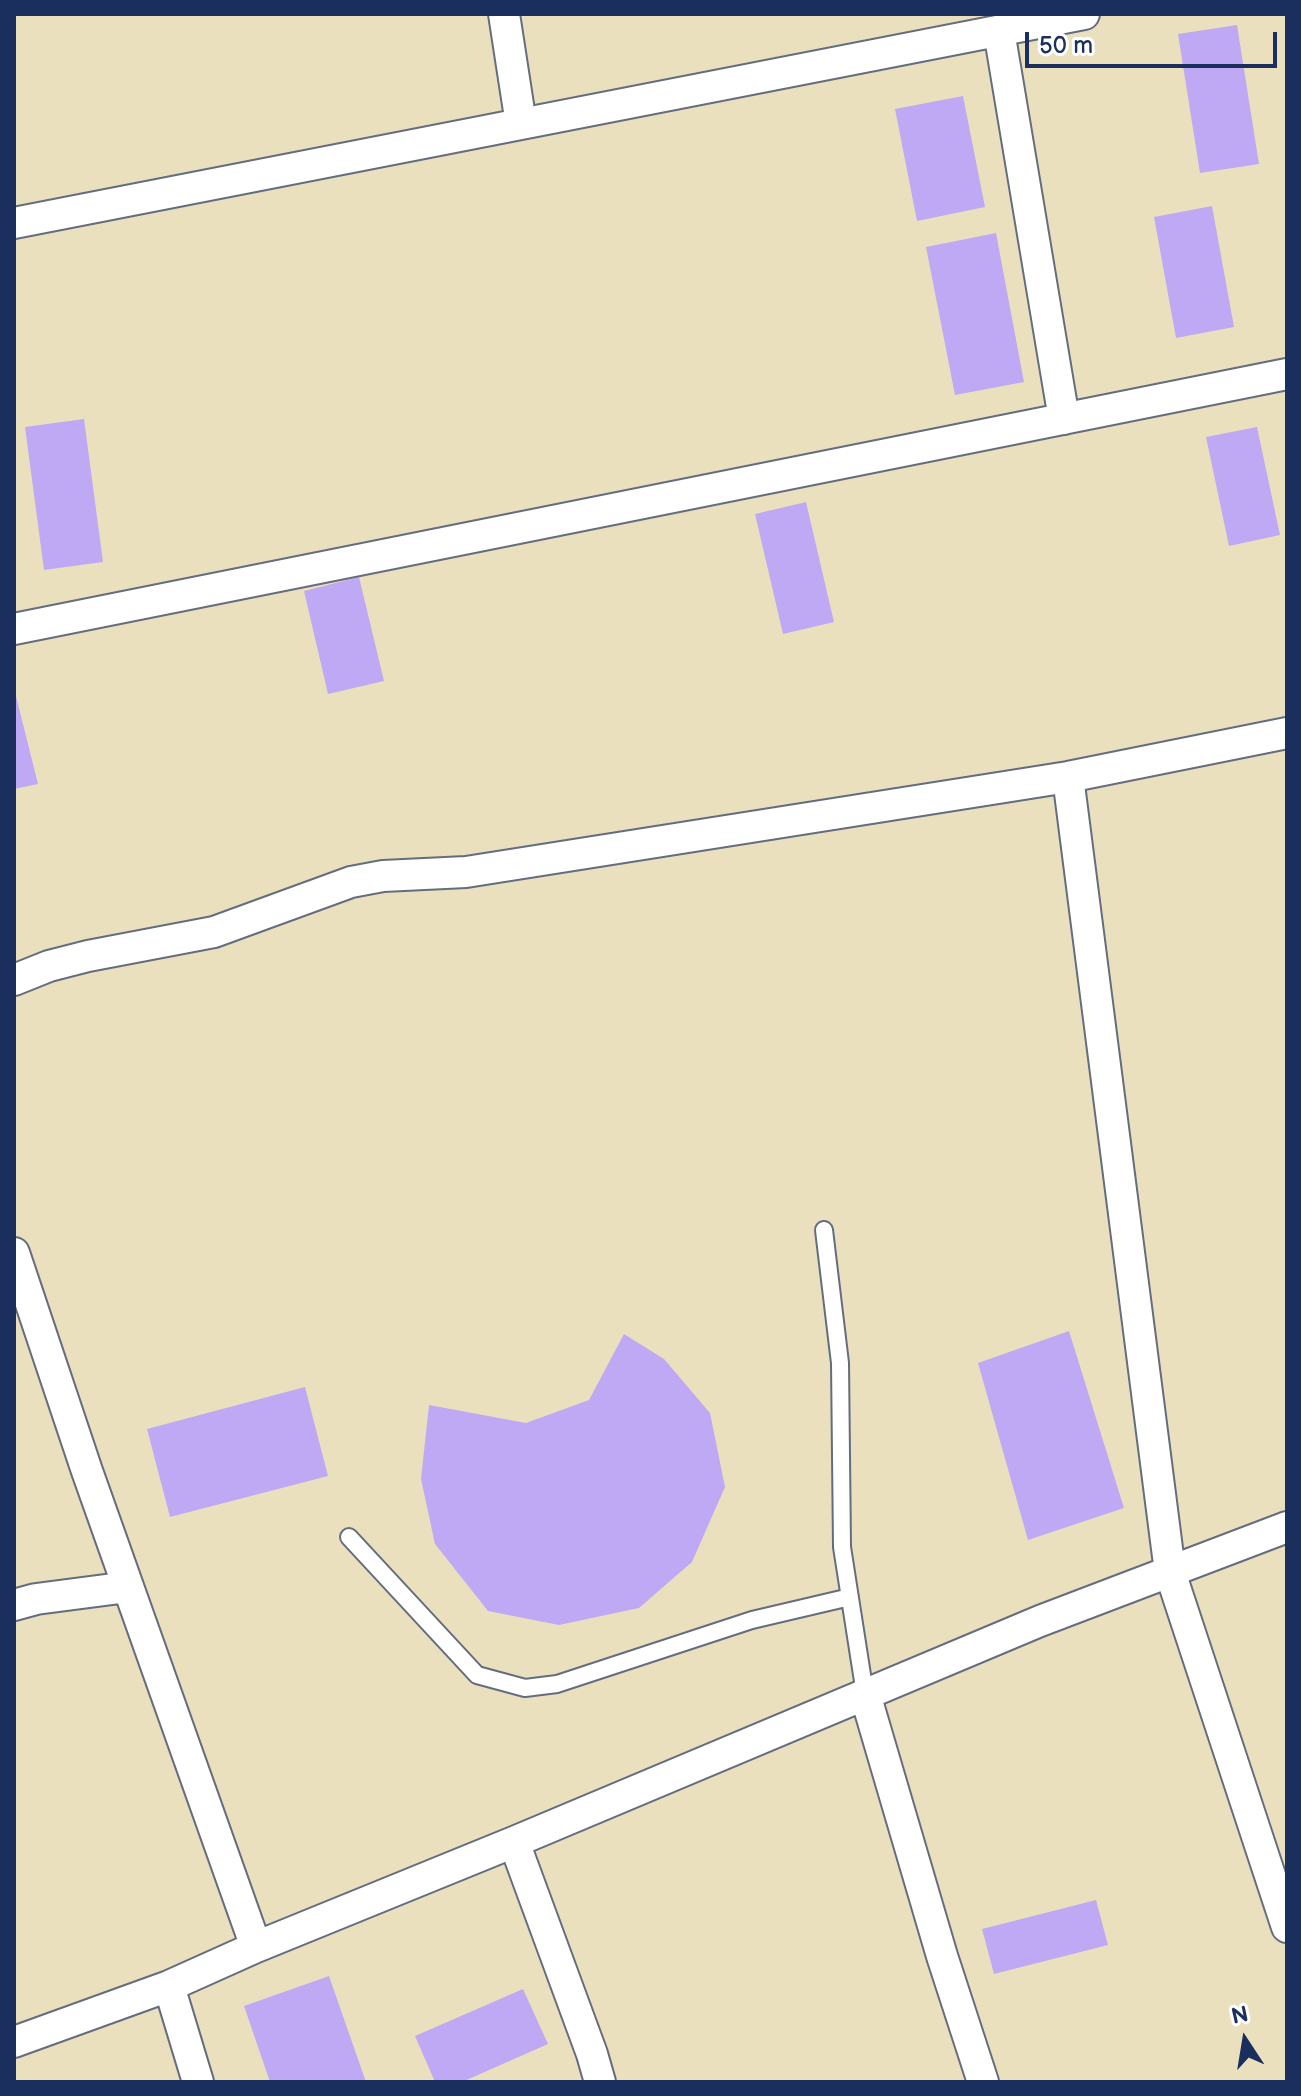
<!DOCTYPE html>
<style>
body{margin:0}
#map{position:relative;width:1301px;height:2096px;overflow:hidden;background:#ebe0bd;font-family:"Balsamiq Sans",sans-serif}
canvas{display:block}
.frame{position:absolute;inset:0;border:16px solid #1b2f5e;pointer-events:none}
.north{position:absolute;left:1205px;top:2000px;width:80px;height:80px;-webkit-text-stroke:6px #fff;paint-order:stroke;rotate:348deg;font-size:22px;font-weight:700;line-height:32px;text-align:center;color:#1b2f5e}
.north::after{content:'';display:block;margin:auto;width:28px;height:36px;background:#1b2f5e;clip-path:polygon(50% 0,100% 100%,50% 72%,0 100%)}
.scale{position:absolute;left:1025px;top:32px;width:252px;height:36px;box-sizing:border-box;border:4px solid #1b2f5e;border-top:0;padding-left:10px;font-size:24px;line-height:28px;white-space:nowrap;color:#1b2f5e;-webkit-text-stroke:6px #fff;paint-order:stroke}
</style>
<div id="map">
<canvas width="1301" height="2096"></canvas>
<div class="frame"></div>
<div class="north">N</div>
<div class="scale">50 m</div>
</div>
<script>
const ctx = document.querySelector('canvas').getContext('2d');
ctx.lineJoin = 'round';
function fillPath(path, color) {
  ctx.fillStyle = color;
  ctx.fill(path, 'evenodd');
}
function poly(rows) {
  const path = new Path2D();
  for (const r of rows) {
    path.moveTo(r[0], r[1]);
    for (let i = 2; i < r.length; i += 2) path.lineTo(r[i], r[i + 1]);
  }
  return path;
}
function stroke(path, color, width, dash) {
  ctx.strokeStyle = color;
  ctx.lineWidth = width;
  ctx.lineCap = dash ? 'butt' : 'round';
  ctx.setLineDash(dash || []);
  ctx.stroke(path);
}
const building = poly([
 [1237,25,1259,164,1200,173,1178,34],
 [963,96,985,207,917,221,895,109],
 [1212,206,1234,327,1176,338,1154,217],
 [996,233,1024,382,955,395,926,247],
 [84,419,103,562,44,570,25,427],
 [1257,427,1280,535,1229,546,1206,437],
 [806,502,834,622,783,634,755,514],
 [359,577,384,681,328,694,304,591],
 [14,688,38,784,14,789],
 [1069,1331,1124,1508,1028,1540,978,1363],
 [624,1334,664,1359,710,1413,725,1487,692,1562,639,1608,559,1625,488,1611,435,1544,421,1479,429,1405,526,1423,589,1400],
 [305,1387,328,1476,170,1517,147,1429],
 [1096,1900,1108,1945,994,1974,982,1929],
 [329,1976,366,2082,270,2082,244,2006],
 [523,1989,548,2044,462,2082,435,2082,415,2036]
]);
const service = poly([
 [824,1230,840,1363,842,1547,865,1694],
 [349,1537,477,1675,525,1688,557,1684,752,1620,850,1597]
]);
const minor = poly([
 [504,14,521,124],
 [999,31,1064,419],
 [14,223,1084,14],
 [14,629,1287,374],
 [1068,777,1170,1572,1287,1927],
 [14,980,49,966,88,956,214,932,351,882,383,876,466,872,1068,777,1287,733],
 [14,1253,87,1471,256,1947],
 [14,1605,36,1599,128,1587],
 [865,1694,942,1956,983,2082],
 [514,1842,592,2054,600,2082],
 [14,2042,169,1986],
 [198,2082,169,1986,256,1947,514,1842,1040,1621,1287,1527]
]);
fillPath(building, '#bfa9f5');
stroke(service, '#646d7f', 20);
stroke(minor, '#646d7f', 34);
stroke(service, '#fff', 16);
stroke(minor, '#fff', 30);
</script>
